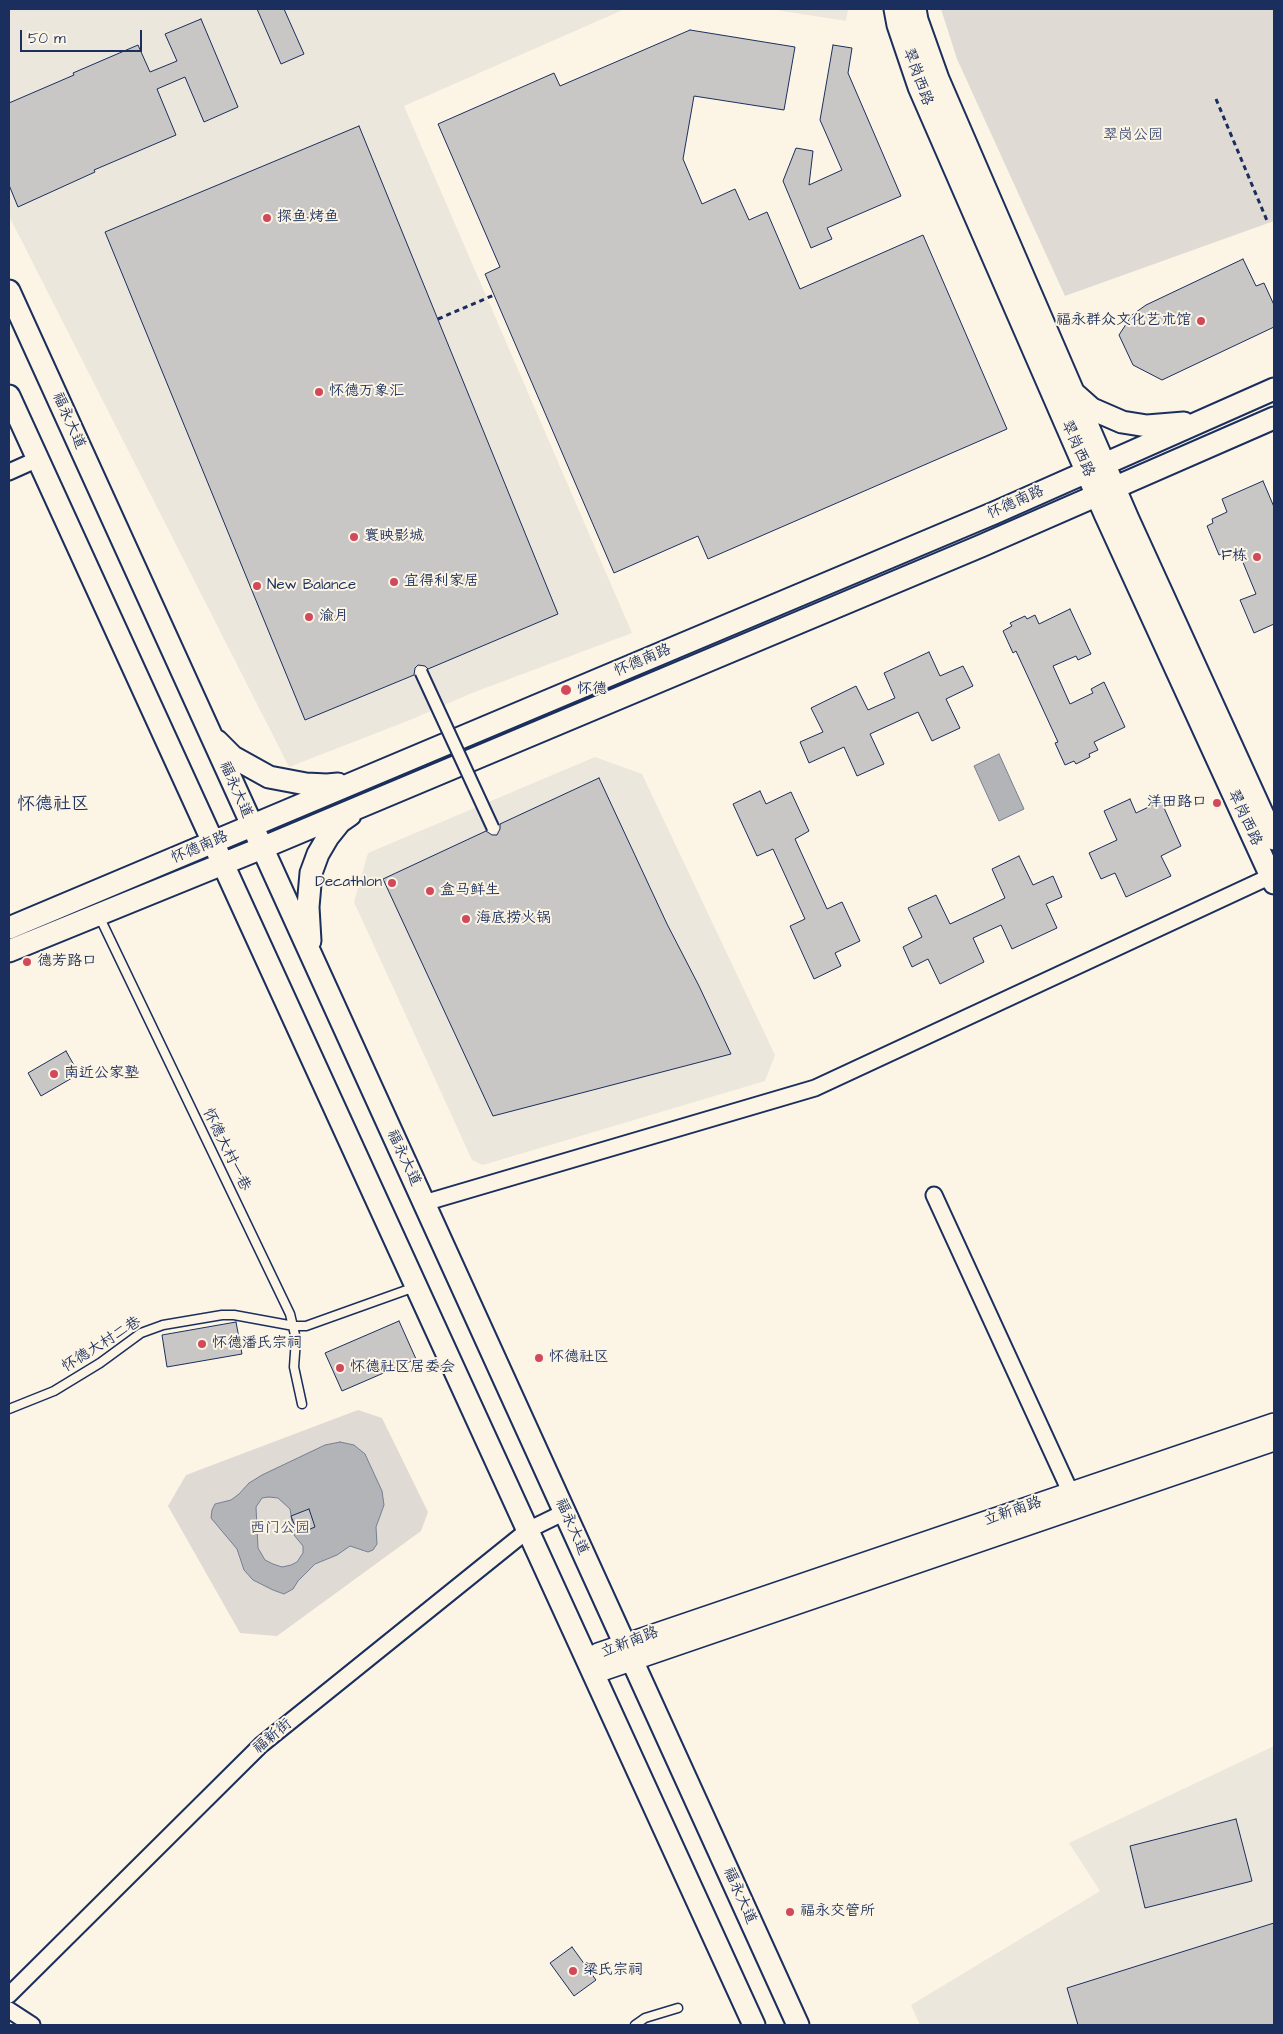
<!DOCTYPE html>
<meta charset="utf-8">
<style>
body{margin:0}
#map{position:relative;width:1283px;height:2034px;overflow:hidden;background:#fcf5e5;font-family:"Architects Daughter",sans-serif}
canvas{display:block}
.frame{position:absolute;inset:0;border:10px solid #1b2f5e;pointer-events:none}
.scale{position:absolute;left:20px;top:30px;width:122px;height:22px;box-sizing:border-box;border:2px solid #1b2f5e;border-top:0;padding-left:6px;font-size:15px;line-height:18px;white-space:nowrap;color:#1b2f5e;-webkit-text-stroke:4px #fcf5e5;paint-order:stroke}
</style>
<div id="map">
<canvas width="1283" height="2034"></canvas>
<div class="frame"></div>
<div class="scale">50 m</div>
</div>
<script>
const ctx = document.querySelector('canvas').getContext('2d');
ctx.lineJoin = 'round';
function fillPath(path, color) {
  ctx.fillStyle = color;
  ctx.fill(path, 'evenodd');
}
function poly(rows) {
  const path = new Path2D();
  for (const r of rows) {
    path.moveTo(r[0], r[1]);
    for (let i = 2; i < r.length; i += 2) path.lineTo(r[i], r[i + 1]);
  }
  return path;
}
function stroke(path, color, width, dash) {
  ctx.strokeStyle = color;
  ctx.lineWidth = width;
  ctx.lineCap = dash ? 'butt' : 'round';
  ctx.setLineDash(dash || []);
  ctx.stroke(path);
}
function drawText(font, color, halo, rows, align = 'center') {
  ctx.font = font + ' "Architects Daughter","LXGW WenKai TC",sans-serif';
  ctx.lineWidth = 4;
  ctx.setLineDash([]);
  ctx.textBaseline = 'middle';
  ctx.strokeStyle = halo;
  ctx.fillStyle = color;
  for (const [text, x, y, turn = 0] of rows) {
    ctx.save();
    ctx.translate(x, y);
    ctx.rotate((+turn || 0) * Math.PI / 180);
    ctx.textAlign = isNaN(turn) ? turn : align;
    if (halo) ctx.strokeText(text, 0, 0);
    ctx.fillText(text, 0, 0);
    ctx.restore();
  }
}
const built = poly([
 [9,9,625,9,404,106,632,633,472,693,410,720,289,767,9,216],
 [770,9,848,9,846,21],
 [595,757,642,774,775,1055,765,1081,483,1165,472,1160,354,902,368,853],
 [1274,1746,1274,2025,920,2025,911,2005,1100,1891,1069,1843]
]);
const green = poly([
 [941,9,1274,9,1274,221,1065,296,957,59],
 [358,1410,382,1418,428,1512,421,1531,277,1636,240,1633,168,1506,186,1475]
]);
const water = poly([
 [999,754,1024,809,999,821,974,766,999,754],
 [340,1442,354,1445,365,1454,382,1491,384,1505,376,1527,377,1544,373,1550,368,1552,350,1546,337,1555,315,1564,298,1581,293,1589,284,1594,273,1590,253,1580,244,1570,237,1549,211,1518,212,1510,215,1504,231,1500,239,1494,249,1483,262,1475,325,1445,340,1442],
 [269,1497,278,1498,290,1509,294,1535,303,1546,303,1553,297,1562,291,1565,282,1567,273,1564,265,1560,258,1548,256,1507,262,1498,269,1497]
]);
const building = poly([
 [257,9,284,9,304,54,281,64,257,9],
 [201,19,238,107,204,122,185,77,157,89,176,135,94,170,95,172,18,207,9,185,9,103,74,75,73,73,138,45,150,72,177,61,165,34,201,19],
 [690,30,795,47,784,110,694,96,683,159,702,204,735,189,749,220,767,212,800,289,923,235,1007,429,708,559,698,536,614,573,485,274,500,267,438,124,554,73,560,86,690,30],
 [833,45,852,48,848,73,901,196,827,228,832,239,811,248,783,181,796,148,813,151,809,185,842,170,820,120,833,45],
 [359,126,558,614,428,669,425,666,418,665,415,668,414,675,305,720,105,232,359,126],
 [1243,259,1256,286,1264,283,1274,305,1274,327,1162,380,1133,365,1119,335,1132,315,1146,305,1243,259],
 [1263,481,1274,507,1274,624,1254,633,1240,600,1256,594,1242,560,1236,548,1219,555,1207,526,1213,523,1212,519,1227,512,1222,499,1263,481],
 [1070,609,1091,654,1078,660,1076,656,1053,666,1070,704,1093,693,1091,689,1104,682,1125,727,1094,742,1098,750,1089,754,1090,757,1076,764,1074,761,1065,765,1055,743,1058,742,1016,651,1013,653,1003,631,1012,626,1010,623,1025,616,1027,619,1035,615,1039,624,1070,609],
 [929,652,940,676,963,666,973,686,946,699,960,728,932,741,918,712,870,734,884,764,857,776,844,747,809,763,800,742,823,732,811,708,856,686,868,710,895,698,884,673,929,652],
 [599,778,667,924,699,986,731,1054,493,1116,383,879,486,831,492,835,497,835,500,829,500,824,599,778],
 [760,791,766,804,791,792,809,831,795,839,827,909,842,902,860,941,835,953,841,966,814,979,790,926,805,919,773,849,757,856,733,804,760,791],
 [1130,799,1136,813,1161,801,1181,846,1161,856,1171,876,1126,897,1115,873,1101,879,1089,853,1117,840,1104,811,1130,799],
 [1019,856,1033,885,1053,876,1062,897,1046,904,1057,928,1012,949,1001,925,973,938,984,962,940,984,928,959,912,967,903,947,922,937,908,908,936,895,950,924,978,911,1005,898,992,869,1019,856],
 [66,1051,79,1074,41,1096,28,1073,66,1051],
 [399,1321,416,1359,342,1391,325,1353,399,1321],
 [236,1322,242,1354,167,1367,162,1335,236,1322],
 [309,1509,315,1527,298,1534,291,1516,309,1509],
 [1236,1819,1252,1881,1145,1908,1130,1846,1236,1819],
 [1274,1923,1274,2025,1078,2025,1067,1988,1274,1923],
 [572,1947,596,1980,574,1996,550,1963,572,1947]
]);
const path = poly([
 [1216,99,1268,223],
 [438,319,494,295]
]);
const service = poly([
 [99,916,290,1314,296,1339,294,1367,302,1404],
 [9,1409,54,1391,100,1363,141,1333,163,1325,222,1315,234,1315,294,1326,306,1326,415,1287],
 [635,2025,645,2018,678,2008]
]);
const minor = poly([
 [9,472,38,459],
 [934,1195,1075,1502],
 [424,1203,815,1088,1271,876],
 [9,1995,261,1745,528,1530,565,1512],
 [9,2010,32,2025]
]);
const tertiary = poly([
 [1274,1423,598,1653,590,1665,605,1670,1274,1441]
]);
const secondary = poly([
 [895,9,898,25,919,87,1105,514,1274,883],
 [915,9,917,20,938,79,1128,519,1274,839],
 [9,291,798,2025],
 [1074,393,1092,409,1122,422,1147,426,1184,423],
 [9,396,754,2025],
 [217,741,233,757,269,777,306,784,327,785,338,784],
 [9,928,994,513,1274,389],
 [310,941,308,907,311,873,318,854,328,837,340,822,350,815],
 [9,951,262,848,981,546,1274,418]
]);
const pedestrianBridge = poly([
 [421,672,493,828]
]);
const markers = [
 [267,218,5,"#d1495b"],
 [1201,321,5,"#d1495b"],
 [319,392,5,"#d1495b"],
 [354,537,5,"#d1495b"],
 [1257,557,5,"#d1495b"],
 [394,582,5,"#d1495b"],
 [257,586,5,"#d1495b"],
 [309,617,5,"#d1495b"],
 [566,690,6,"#d1495b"],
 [1217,803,5,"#d1495b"],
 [392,883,5,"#d1495b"],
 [430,891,5,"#d1495b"],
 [466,919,5,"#d1495b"],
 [27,962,5,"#d1495b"],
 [54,1074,5,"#d1495b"],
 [202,1344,5,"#d1495b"],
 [539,1358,5,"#d1495b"],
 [340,1368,5,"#d1495b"],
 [790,1912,5,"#d1495b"],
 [573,1971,5,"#d1495b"]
];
const streetNames = [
 ["翠岗西路",917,77,70],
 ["福永大道",68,421,66],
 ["翠岗西路",1077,449,66],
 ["怀德南路",1016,503,-24],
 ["怀德南路",643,661,-23],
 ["福永大道",235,790,66],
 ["翠岗西路",1244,818,65],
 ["怀德南路",200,848,-23],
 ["怀德大村一巷",226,1150,64],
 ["福永大道",403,1158,65],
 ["怀德大村二巷",102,1345,-32],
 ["立新南路",1013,1512,-19],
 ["福永大道",571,1527,66],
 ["立新南路",630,1643,-21],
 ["福新街",273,1737,-40],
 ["福永大道",739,1896,66]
];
const parkNames = [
 ["翠岗公园",1133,136],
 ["西门公园",280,1529]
];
const poiNames = [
 ["探鱼·烤鱼",277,218],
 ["福永群众文化艺术馆",1191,321,"right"],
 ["怀德万象汇",329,392],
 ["寰映影城",364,537],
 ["F栋",1247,557,"right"],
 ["宜得利家居",404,582],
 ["New Balance",267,586],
 ["渝月",319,617],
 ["怀德",577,690],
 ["洋田路口",1207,803,"right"],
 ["Decathlon",382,883,"right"],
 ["盒马鲜生",440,891],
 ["海底捞火锅",476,919],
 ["德芳路口",37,962],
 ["南近公家塾",64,1074],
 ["怀德潘氏宗祠",212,1344],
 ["怀德社区",549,1358],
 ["怀德社区居委会",350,1368],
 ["福永交管所",800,1912],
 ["梁氏宗祠",583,1971]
];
const quarterNames = [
 ["怀德社区",53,805]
];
fillPath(built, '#ece7dc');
fillPath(green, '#dfdbd4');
fillPath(water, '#b2b4b8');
stroke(water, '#767f94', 1);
fillPath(building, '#c8c7c6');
stroke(building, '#1b2f5e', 1);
stroke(service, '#1b2f5e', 11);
stroke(minor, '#1b2f5e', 19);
stroke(tertiary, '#1b2f5e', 22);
stroke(secondary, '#1b2f5e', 25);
stroke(path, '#1b2f5e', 3, [5, 4]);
stroke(service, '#fcf5e5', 8);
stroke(minor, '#fcf5e5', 15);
stroke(tertiary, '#fcf5e5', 19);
stroke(secondary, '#fcf5e5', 21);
stroke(pedestrianBridge, '#1b2f5e', 15, []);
stroke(pedestrianBridge, '#fcf5e5', 11);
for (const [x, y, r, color] of markers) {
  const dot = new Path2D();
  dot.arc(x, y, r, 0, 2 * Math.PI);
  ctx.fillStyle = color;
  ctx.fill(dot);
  stroke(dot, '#fcf5e5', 2);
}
drawText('15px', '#1b2f5e', '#fcf5e5', streetNames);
drawText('15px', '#425176', '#fcf5e5', parkNames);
drawText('15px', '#1b2f5e', '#fcf5e5', poiNames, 'left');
drawText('18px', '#1b2f5e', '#fcf5e5', quarterNames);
</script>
